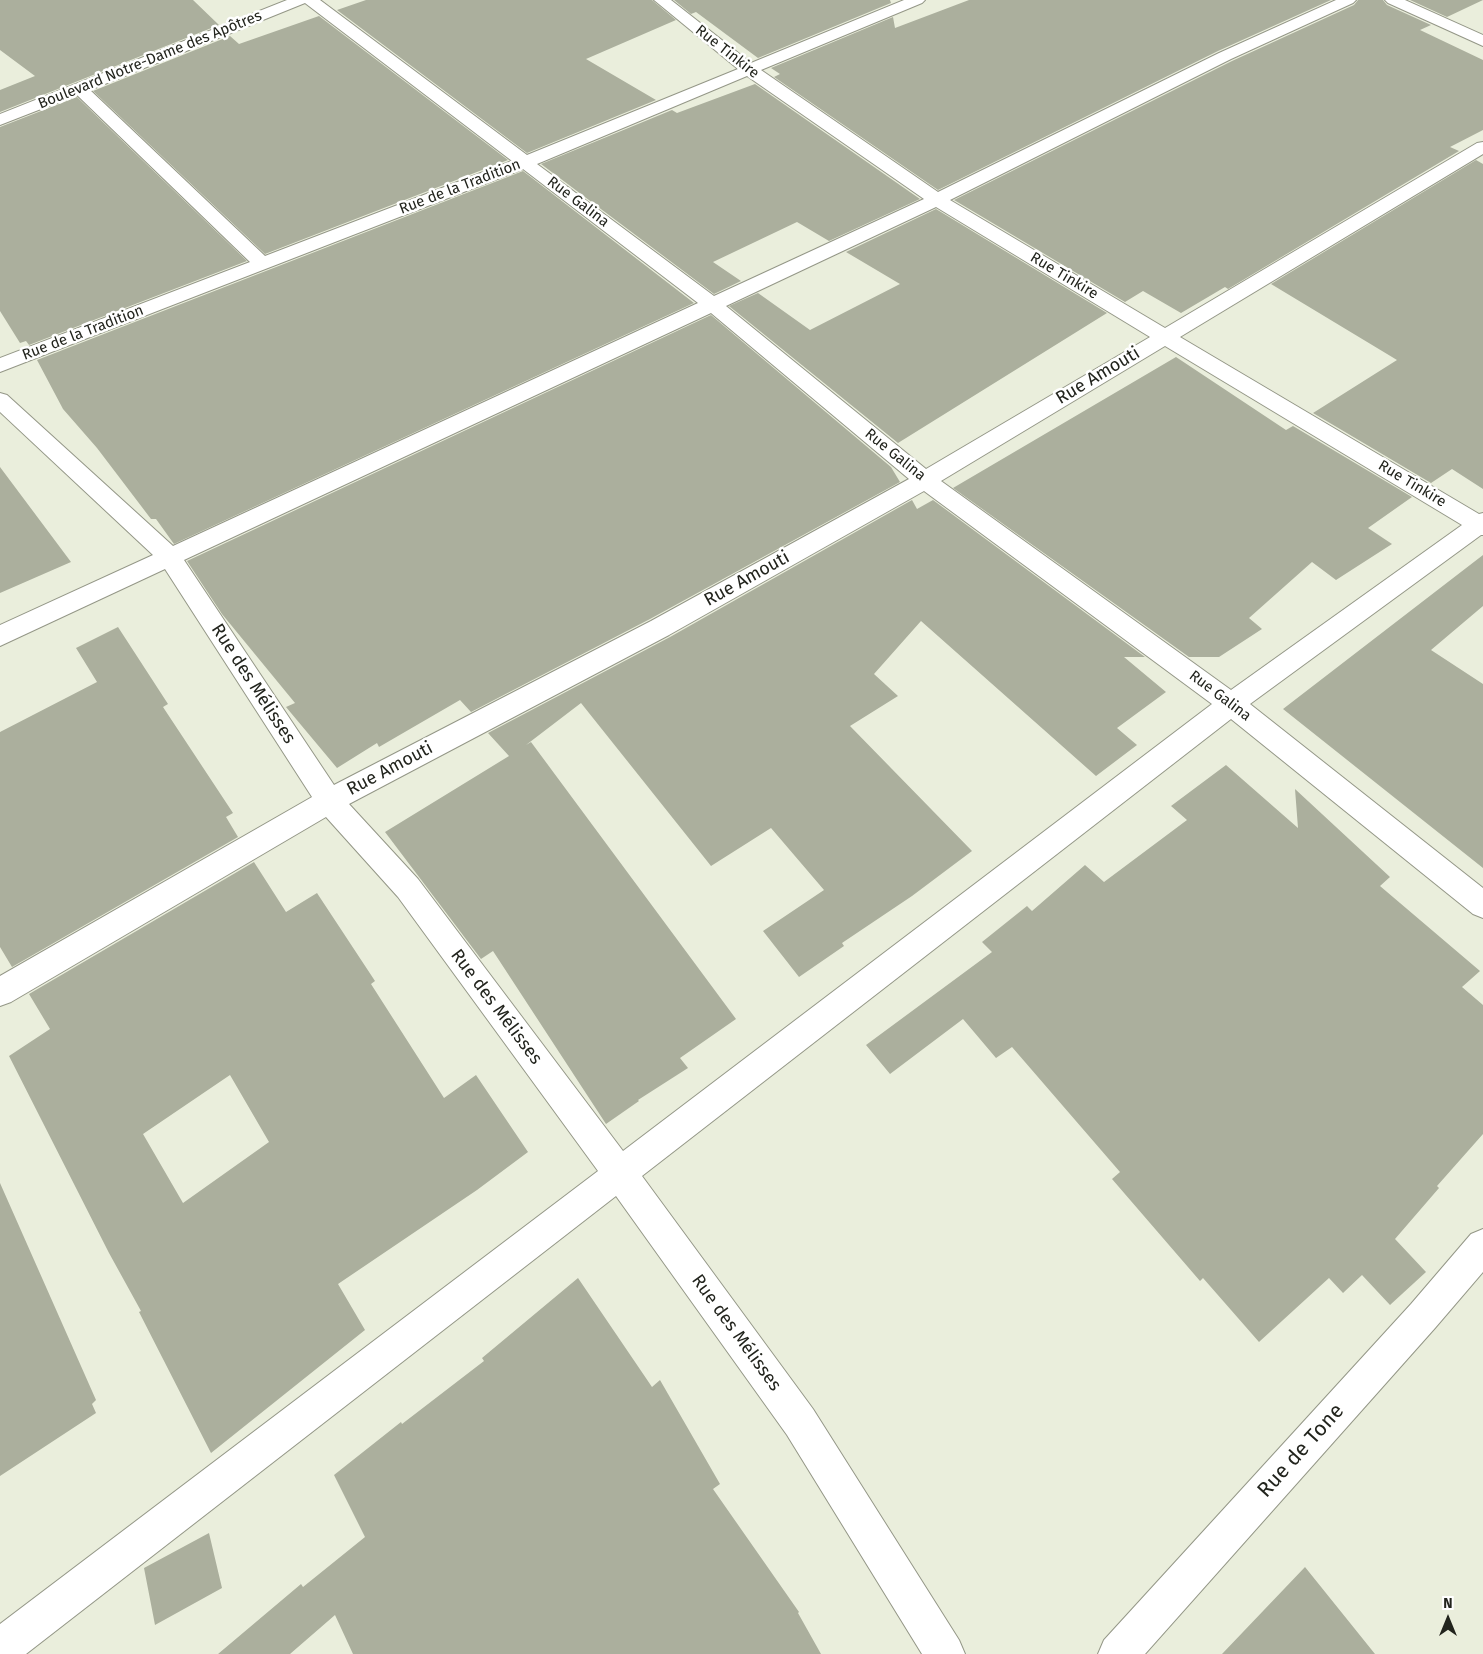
<!DOCTYPE html>
<meta charset="utf-8">
<style>
body{margin:0}
#map{position:relative;width:1483px;height:1654px;overflow:hidden;background:#eaeedc;font-family:"Fira Sans",sans-serif}
canvas{display:block}
.north{position:absolute;left:1423px;top:1594px;width:50px;height:50px;-webkit-text-stroke:4px #fff;paint-order:stroke;rotate:0deg;font-size:14px;font-weight:700;line-height:20px;text-align:center;color:#22241d}
.north::after{content:'';display:block;margin:auto;width:18px;height:22px;background:#22241d;clip-path:polygon(50% 0,100% 100%,50% 72%,0 100%)}
</style>
<div id="map">
<canvas width="1483" height="1654"></canvas>
<div class="north">N</div>
</div>
<script>
const ctx = document.querySelector('canvas').getContext('2d');
ctx.lineJoin = 'round';
function fillPath(path, color) {
  ctx.fillStyle = color;
  ctx.fill(path, 'evenodd');
}
function poly(rows) {
  const path = new Path2D();
  for (const r of rows) {
    path.moveTo(r[0], r[1]);
    for (let i = 2; i < r.length; i += 2) path.lineTo(r[i], r[i + 1]);
  }
  return path;
}
function stroke(path, color, width, dash) {
  ctx.strokeStyle = color;
  ctx.lineWidth = width;
  ctx.lineCap = dash ? 'butt' : 'round';
  ctx.setLineDash(dash || []);
  ctx.stroke(path);
}
function drawText(font, color, halo, rows, align = 'center') {
  ctx.font = font + ' "Fira Sans",sans-serif';
  ctx.lineWidth = 5;
  ctx.setLineDash([]);
  ctx.textBaseline = 'middle';
  ctx.strokeStyle = halo;
  ctx.fillStyle = color;
  for (const [text, x, y, turn = 0] of rows) {
    ctx.save();
    ctx.translate(x, y);
    ctx.rotate((+turn || 0) * Math.PI / 180);
    ctx.textAlign = isNaN(turn) ? turn : align;
    if (halo) ctx.strokeText(text, 0, 0);
    ctx.fillText(text, 0, 0);
    ctx.restore();
  }
}
const building = poly([
 [0,0,193,0,219,25,0,112,0,90,35,76,0,50],
 [366,0,652,0,676,20,586,59,656,100,527,153,337,10],
 [674,0,890,0,891,3,758,58,696,12,691,14],
 [969,0,1331,0,1218,51,938,190,774,77,780,74,771,68,893,17,895,28],
 [1358,0,1383,0,1387,5,1431,25,1420,30,1483,60,1483,130,1450,147,1459,151,1228,289,1225,287,1181,313,1143,291,1125,302,954,200,1232,61,1354,5],
 [1410,0,1483,0,1447,17],
 [319,16,508,160,265,254,93,91,230,36,239,44],
 [755,84,920,199,829,241,797,222,713,262,741,281,714,294,541,164,672,110,677,113],
 [77,97,247,261,29,345,26,341,20,343,0,311,0,127],
 [1476,160,1483,164,1483,489,1452,469,1431,483,1313,413,1397,360,1271,284],
 [523,171,694,303,174,544,156,519,151,519,97,448,63,409,37,360],
 [936,209,1107,313,898,443,729,306,758,293,810,330,900,284,846,252],
 [711,315,891,467,900,482,650,619,471,712,460,700,379,747,377,743,337,768,286,707,295,703,222,614,187,561],
 [1176,357,1286,430,1293,426,1412,497,1368,528,1392,544,1336,580,1312,562,1249,618,1262,629,1219,657,1189,657,953,488],
 [0,467,71,562,0,593],
 [912,500,917,509,933,500,1145,657,1124,657,1166,692,1117,728,1137,745,1096,776,921,621,874,674,898,696,850,726,972,851,912,896,842,943,844,946,799,977,763,931,824,890,771,828,711,866,581,703,526,745,531,742,736,1019,680,1058,688,1068,638,1100,639,1101,606,1124,493,951,481,959,385,832,509,756,488,733,670,637],
 [1483,555,1483,606,1431,650,1483,684,1483,868,1283,709],
 [118,627,168,704,163,707,233,813,226,817,238,837,12,967,0,947,0,732,97,682,76,648],
 [1226,765,1298,828,1295,789,1390,877,1380,886,1480,971,1462,987,1483,1005,1483,1134,1437,1186,1439,1188,1395,1239,1426,1272,1390,1305,1362,1275,1343,1293,1329,1278,1259,1342,1203,1278,1200,1281,1112,1179,1120,1172,1012,1047,996,1058,963,1019,890,1074,866,1045,992,952,982,942,1027,906,1032,911,1085,865,1104,882,1187,820,1171,806],
 [254,862,286,912,317,893,375,981,371,984,444,1098,476,1075,528,1152,477,1190,338,1284,365,1330,211,1453,139,1312,141,1311,109,1253,9,1056,50,1029,29,994],
 [230,1075,269,1142,183,1203,143,1134],
 [0,1183,96,1400,92,1404,96,1413,0,1476],
 [578,1278,652,1387,660,1380,720,1484,713,1489,799,1612,798,1613,821,1654,353,1654,335,1615,290,1654,218,1654,301,1584,303,1587,365,1537,334,1475,401,1422,402,1424,484,1361,482,1358],
 [209,1533,222,1588,155,1625,144,1568],
 [1305,1567,1375,1654,1222,1654]
]);
const minor = poly([
 [287,0,320,0,527,155,738,69,654,0,671,0,751,63,904,0,925,0,922,3,761,70,938,192,1219,53,1336,0,1356,0,1353,3,1231,59,950,200,1165,328,1477,143,1483,142,1483,154,1180,337,1479,514,1483,513,1483,535,1481,535,1250,704,1483,888,1483,918,1473,914,1231,719,642,1176,813,1409,959,1640,965,1654,922,1654,787,1435,616,1196,26,1654,0,1654,0,1624,598,1171,398,897,326,817,11,1002,0,1006,0,976,312,797,165,569,0,646,0,625,153,555,0,412,0,393,7,395,173,546,698,303,523,169,0,372,0,358,250,262,77,95,0,125,0,114,287,0],
 [305,3,512,161,265,256,90,90,305,3],
 [747,76,924,199,714,296,537,164,747,76],
 [936,207,1150,337,926,469,726,306,936,207],
 [711,313,909,479,651,621,334,785,184,560,711,313],
 [1165,346,1462,525,1231,690,941,481,1165,346],
 [924,491,1212,704,623,1151,418,879,349,804,669,635,924,491],
 [1385,0,1405,0,1483,35,1483,46,1388,3,1385,0],
 [1483,1229,1483,1272,1435,1328,1145,1654,1098,1654,1104,1640,1411,1304,1471,1234,1483,1229]
]);
const farStreetnames = [
 ["Rue Tinkire",727,52,38],
 ["Boulevard Notre-Dame des Apôtres",150,60,-22],
 ["Rue de la Tradition",460,187,-21],
 ["Rue Galina",578,202,37],
 ["Rue Tinkire",1064,276,31],
 ["Rue de la Tradition",83,333,-21],
 ["Rue Galina",895,455,39],
 ["Rue Tinkire",1412,484,31],
 ["Rue Galina",1220,696,37]
];
const streetNames = [
 ["Rue Amouti",1098,376,-31],
 ["Rue Amouti",747,579,-29],
 ["Rue des Mélisses",253,684,57],
 ["Rue Amouti",390,769,-28],
 ["Rue des Mélisses",496,1007,53],
 ["Rue des Mélisses",736,1333,54]
];
const nearStreetnames = [
 ["Rue de Tone",1301,1451,-48]
];
fillPath(building, '#abaf9d');
stroke(minor, '#949787', 2);
fillPath(minor, '#fff');
drawText('15px', '#22241d', '#fff', farStreetnames);
drawText('18px', '#22241d', '#fff', streetNames);
drawText('21px', '#22241d', '#fff', nearStreetnames);
</script>
